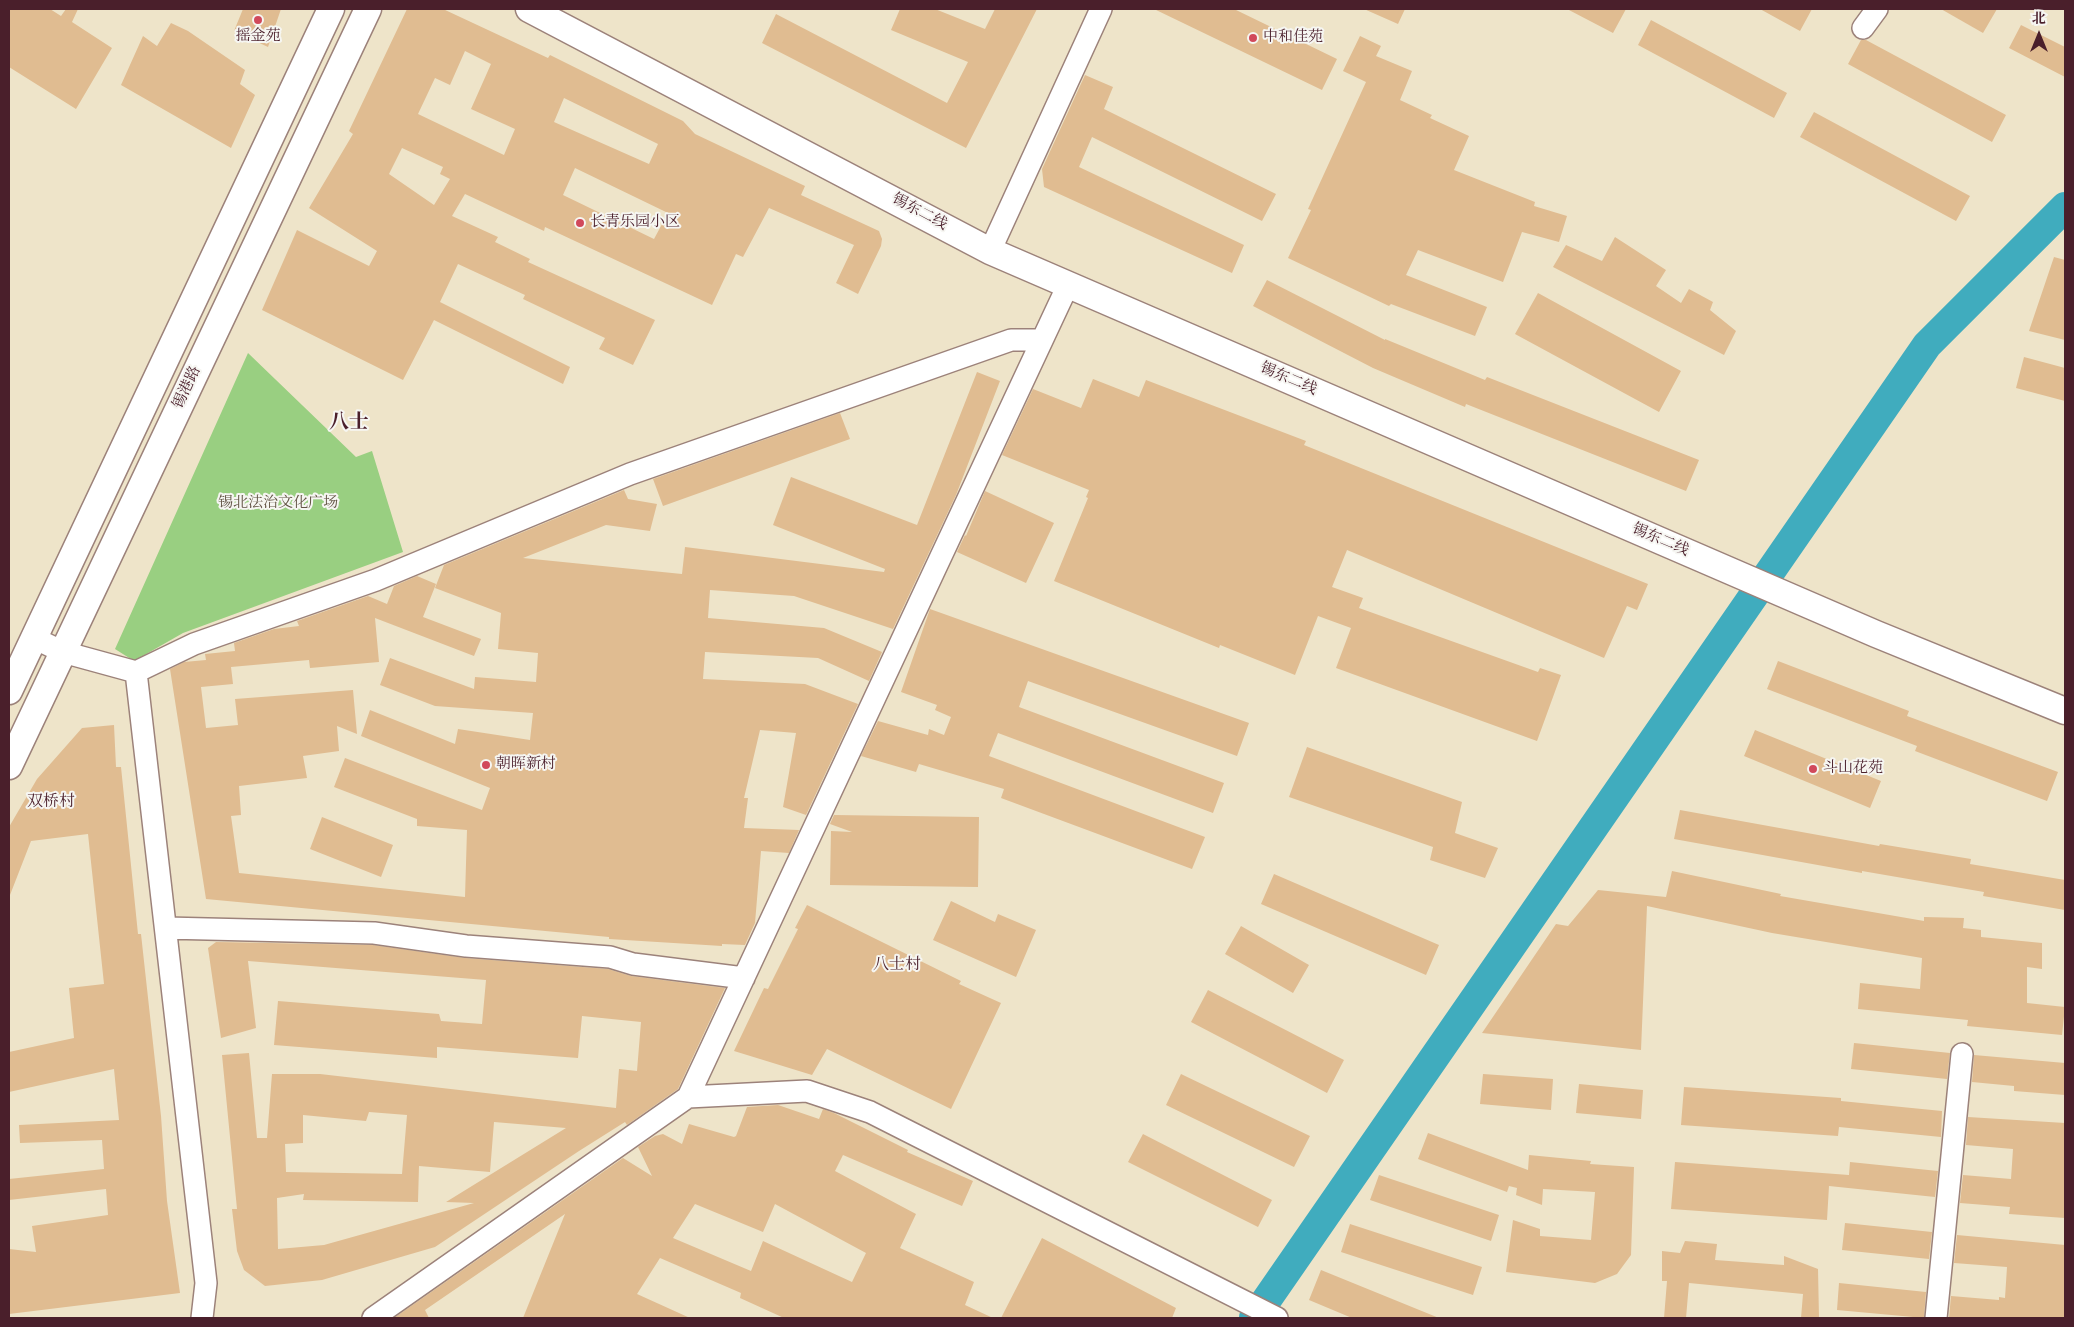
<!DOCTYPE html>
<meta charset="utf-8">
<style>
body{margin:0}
#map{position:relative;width:2074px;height:1327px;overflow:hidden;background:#eee4c9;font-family:Vollkorn,"Noto Serif SC",serif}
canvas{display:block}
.frame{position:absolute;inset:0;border:10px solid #4a1f2b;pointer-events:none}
.north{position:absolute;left:2014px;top:10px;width:50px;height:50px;-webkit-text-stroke:4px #f6f6f2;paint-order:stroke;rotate:0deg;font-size:14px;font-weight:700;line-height:20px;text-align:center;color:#4a1f2b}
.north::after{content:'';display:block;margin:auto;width:18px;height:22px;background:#4a1f2b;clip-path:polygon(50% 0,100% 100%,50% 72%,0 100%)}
</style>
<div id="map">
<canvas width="2074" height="1327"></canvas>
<div class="frame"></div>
<div class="north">北</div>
</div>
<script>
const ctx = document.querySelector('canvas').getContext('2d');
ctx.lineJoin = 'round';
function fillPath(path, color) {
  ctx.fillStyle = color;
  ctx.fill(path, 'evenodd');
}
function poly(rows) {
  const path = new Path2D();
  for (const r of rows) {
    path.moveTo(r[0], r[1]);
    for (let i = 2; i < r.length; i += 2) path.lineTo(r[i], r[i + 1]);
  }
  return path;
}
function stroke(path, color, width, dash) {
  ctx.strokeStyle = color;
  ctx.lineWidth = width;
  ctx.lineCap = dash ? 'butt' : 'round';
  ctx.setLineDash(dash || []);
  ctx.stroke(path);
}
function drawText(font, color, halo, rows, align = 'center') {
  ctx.font = font + ' Vollkorn,"Noto Serif SC",serif';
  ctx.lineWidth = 4;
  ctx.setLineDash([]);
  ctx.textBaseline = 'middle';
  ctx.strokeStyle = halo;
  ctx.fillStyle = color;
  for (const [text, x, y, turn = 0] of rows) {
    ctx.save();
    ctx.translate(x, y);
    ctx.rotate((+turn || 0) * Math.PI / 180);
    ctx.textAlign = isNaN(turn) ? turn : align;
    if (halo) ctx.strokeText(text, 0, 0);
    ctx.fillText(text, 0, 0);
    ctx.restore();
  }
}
const green = poly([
 [248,353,356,457,372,451,403,552,183,633,134,661,115,649]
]);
const river = poly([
 [1254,1318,1927,345,2065,207]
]);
const building = poly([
 [9,9,50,9,61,16,66,9,78,9,72,22,112,48,76,109,9,67],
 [243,9,281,9,268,47,234,31],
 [407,9,443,9,548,58,550,55,683,121,695,134,805,186,801,195,879,231,882,239,881,246,858,294,836,283,854,245,769,208,743,257,736,254,712,305,545,227,544,231,465,194,452,216,498,237,495,242,530,259,528,262,655,320,633,365,599,349,605,338,523,299,525,295,458,264,440,302,570,367,563,384,434,320,403,380,262,310,297,230,369,266,377,251,309,208,353,134,349,131],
 [465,51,491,64,471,109,515,129,504,155,418,114,435,78,450,85],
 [564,98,658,144,649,164,554,122],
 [402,148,443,167,440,174,450,179,434,205,389,174],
 [575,168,668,213,654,239,563,195],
 [900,9,935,9,985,29,995,9,1037,9,966,148,762,43,776,14,947,103,968,62,891,30],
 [1154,9,1234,9,1337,59,1322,90],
 [1364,9,1405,9,1398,24],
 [1567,9,1626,9,1613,33],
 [1760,9,1812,9,1800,31],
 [1941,9,1997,9,1983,33],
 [1651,20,1787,93,1774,118,1638,45],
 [171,23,188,31,245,70,240,84,255,95,231,148,121,85,143,36,157,46],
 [2021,25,2065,47,2065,77,2009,48],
 [1360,36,1381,46,1376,56,1412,71,1400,100,1432,115,1430,118,1469,136,1454,170,1535,202,1534,206,1567,216,1559,242,1522,232,1503,282,1418,250,1406,275,1487,307,1475,336,1391,304,1389,306,1288,258,1311,210,1308,209,1366,82,1343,71],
 [1861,40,1866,40,2006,115,1992,142,1848,64],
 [1085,75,1113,87,1104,109,1276,194,1262,221,1092,137,1079,167,1244,245,1232,273,1044,187,1042,169],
 [1814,112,1970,196,1956,221,1800,137],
 [1615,237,1666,270,1656,286,1681,303,1689,289,1713,302,1710,310,1736,331,1724,355,1553,267,1566,245,1602,261],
 [2054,257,2065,260,2065,340,2029,331],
 [1267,280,1385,340,1385,339,1485,380,1487,377,1699,460,1686,491,1466,404,1465,407,1373,368,1253,306],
 [1538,293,1681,371,1659,412,1515,334],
 [2024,357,2065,368,2065,401,2016,388],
 [977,372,1000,381,956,495,893,629,794,596,710,590,708,618,824,628,882,652,869,681,818,658,705,652,703,679,805,684,858,704,806,815,783,807,796,733,760,730,744,798,748,798,744,828,799,830,789,853,761,851,755,923,745,945,722,944,722,946,609,939,609,937,206,899,170,669,184,662,206,660,205,654,235,651,234,643,274,629,299,626,297,621,368,596,387,604,394,586,417,576,436,584,423,617,481,639,474,656,375,618,379,662,310,668,309,660,231,667,233,684,201,687,206,728,238,725,235,699,353,690,357,734,337,726,339,751,303,756,307,778,239,786,241,815,231,816,239,873,465,897,467,830,417,826,417,819,334,787,345,758,482,810,490,788,361,736,370,710,455,744,458,729,530,740,533,713,435,706,380,685,390,658,474,689,475,677,536,682,538,653,498,649,501,613,435,588,444,565,624,490,628,499,657,504,650,531,606,525,523,558,682,574,685,547,884,572,885,569,773,525,791,477,917,525],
 [1093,379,1139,397,1146,380,1306,441,1304,445,1648,584,1637,610,1627,606,1604,658,1347,550,1332,587,1363,598,1359,608,1538,672,1540,668,1561,675,1537,741,1336,668,1351,628,1318,616,1295,675,1220,645,1219,648,1054,581,1088,498,1086,497,1089,490,1002,455,1033,389,1081,408],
 [840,413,850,439,663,506,653,479],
 [985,491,1054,523,1026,583,957,552,965,535,966,536],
 [930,609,1249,723,1237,756,1028,681,1019,707,1224,783,1213,813,998,733,989,756,1205,837,1192,869,1001,798,1004,789,919,764,916,772,861,756,878,721,928,735,929,729,944,735,951,717,935,710,937,705,901,692],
 [1778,661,1909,711,1907,716,2058,772,2047,801,1915,751,1917,746,1767,689],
 [114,725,116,767,121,767,138,934,141,934,161,1116,167,1201,180,1293,9,1314,9,1249,36,1252,32,1226,108,1215,106,1189,9,1200,9,1179,104,1169,102,1140,20,1143,19,1125,119,1120,114,1069,9,1092,9,1052,74,1038,69,988,104,984,88,834,31,841,10,895,9,827,37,779,82,728],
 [1755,730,1881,781,1870,808,1744,756],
 [1307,747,1462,802,1455,833,1498,848,1485,878,1430,860,1433,847,1289,797],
 [1680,810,1879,846,1880,844,1971,859,1970,864,2065,880,2065,910,1983,896,1984,892,1862,871,1862,873,1674,839],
 [834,815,979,817,978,887,830,885,831,831,852,832,830,824],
 [322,817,393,845,381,877,310,849],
 [1672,871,1781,894,1780,896,1924,921,1924,917,1964,918,1963,928,1981,930,1981,937,2042,943,2042,969,2027,967,2027,1003,2065,1007,2062,1035,1967,1026,1968,1020,1858,1009,1860,983,1920,989,1922,958,1772,933,1647,906,1641,1050,1482,1033,1556,924,1568,926,1598,890,1666,897],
 [1274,874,1439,945,1426,975,1261,904],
 [951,901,995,922,998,914,1036,930,1016,977,933,940],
 [807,905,961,981,959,984,1001,1003,951,1109,827,1049,812,1075,734,1051,764,988,768,989,798,929,795,928],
 [1241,926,1309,965,1293,993,1225,954],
 [216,942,373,945,465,958,608,969,631,976,725,988,678,1089,627,1125,625,1122,579,1151,435,1247,322,1280,265,1286,244,1270,237,1251,232,1209,237,1209,222,1055,249,1053,257,1138,267,1138,272,1074,320,1074,616,1108,619,1069,637,1071,641,1022,582,1016,578,1058,437,1047,437,1058,274,1045,278,1001,439,1014,441,1021,482,1024,486,980,248,961,256,1028,221,1038,208,948],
 [369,1112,407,1115,402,1174,286,1172,285,1144,303,1143,303,1115,366,1121],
 [494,1122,566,1128,446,1202,474,1203,324,1245,278,1249,277,1198,304,1194,303,1200,418,1202,419,1166,490,1172],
 [1208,990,1344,1060,1327,1093,1191,1022],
 [1854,1043,1950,1053,1947,1079,1851,1069],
 [1974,1055,2065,1063,2065,1095,2014,1091,2014,1086,1972,1082],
 [1181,1074,1310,1136,1294,1167,1166,1105],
 [1483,1074,1553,1079,1551,1110,1480,1104],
 [1579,1084,1643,1090,1641,1119,1576,1113],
 [1684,1087,1841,1098,1841,1101,1942,1111,1941,1137,1839,1127,1838,1136,1681,1125],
 [778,1105,819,1119,823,1109,834,1113,908,1150,907,1152,973,1181,962,1206,843,1155,835,1171,916,1214,900,1248,974,1282,965,1305,993,1318,784,1318,740,1298,741,1293,660,1258,637,1294,690,1318,523,1318,565,1214,425,1310,429,1318,394,1318,623,1158,652,1176,638,1147,655,1136,663,1134,682,1144,689,1124,734,1137,736,1136,747,1107],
 [695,1204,763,1232,775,1204,866,1253,852,1282,763,1241,751,1271,673,1238],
 [1968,1117,2065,1123,2065,1218,2009,1214,2010,1207,1960,1203,1963,1175,2011,1179,2013,1149,1966,1145],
 [1428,1133,1528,1170,1529,1155,1591,1161,1590,1164,1634,1167,1631,1255,1617,1274,1595,1283,1506,1272,1513,1220,1540,1229,1540,1236,1591,1240,1595,1192,1543,1189,1542,1205,1516,1195,1517,1188,1509,1186,1507,1192,1418,1159],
 [1143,1134,1272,1200,1258,1227,1128,1162],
 [1675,1162,1849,1175,1850,1162,1938,1171,1935,1197,1829,1186,1827,1220,1671,1209],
 [1379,1175,1499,1215,1491,1241,1370,1200],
 [1845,1223,1932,1232,1929,1259,1842,1250],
 [1350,1224,1482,1267,1473,1295,1341,1252],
 [1957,1235,2065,1245,2065,1318,1949,1318,1951,1296,1999,1300,1999,1297,2005,1298,2007,1267,1954,1263],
 [1042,1238,1176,1308,1172,1318,1001,1318],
 [1685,1241,1717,1244,1715,1260,1784,1265,1784,1256,1818,1269,1819,1318,1801,1318,1803,1294,1689,1283,1686,1318,1664,1318,1667,1281,1662,1281,1662,1251,1680,1253],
 [1321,1270,1439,1318,1352,1318,1309,1300],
 [1839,1283,1926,1292,1924,1318,1837,1310]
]);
const minor = poly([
 [1863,28,1877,9],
 [990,251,1101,9],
 [34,638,63,652,136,672,206,1283,202,1318],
 [136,672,194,644,376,580,630,474,1011,340,1042,340],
 [166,928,374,933,466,946,610,957,633,964,744,978],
 [688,1097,807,1091,870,1112,1277,1318],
 [373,1318,688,1097,1068,285],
 [1936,1318,1962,1054]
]);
const major = poly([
 [529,9,990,251,1876,634,2065,711],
 [9,691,331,9],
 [9,766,368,9]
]);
const markers = [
 [258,20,5,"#d1495b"],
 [1253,38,5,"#d1495b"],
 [580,223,5,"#d1495b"],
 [486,765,5,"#d1495b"],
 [1813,769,5,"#d1495b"]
];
const poiNames = [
 ["摇金苑",258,37,"center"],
 ["中和佳苑",1263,38],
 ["长青乐园小区",590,223],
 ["朝晖新村",496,765],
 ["斗山花苑",1823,769]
];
const streetNames = [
 ["锡东二线",919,213,28],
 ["锡东二线",1288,380,23],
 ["锡港路",188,388,-65],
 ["锡东二线",1660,541,23]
];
const parkNames = [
 ["锡北法治文化广场",278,504]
];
const neighbourhoodNames = [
 ["双桥村",51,803],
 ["八士村",897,966]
];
const districtNames = [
 ["八士",349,424]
];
fillPath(green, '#99cf81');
stroke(river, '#40acbe', 30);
fillPath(building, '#e0bc91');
stroke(minor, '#9c827a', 24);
stroke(major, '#9c827a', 29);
stroke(minor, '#fff', 21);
stroke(major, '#fff', 26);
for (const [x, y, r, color] of markers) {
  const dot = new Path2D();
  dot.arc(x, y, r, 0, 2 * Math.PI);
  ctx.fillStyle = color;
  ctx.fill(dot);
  stroke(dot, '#f6f6f2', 2);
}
drawText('15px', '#4a1f2b', '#f6f6f2', poiNames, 'left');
drawText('15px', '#4a1f2b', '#f6f6f2', streetNames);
drawText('15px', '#625445', '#f6f6f2', parkNames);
drawText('16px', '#4a1f2b', '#f6f6f2', neighbourhoodNames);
drawText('bold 20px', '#4a1f2b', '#f6f6f2', districtNames);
</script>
